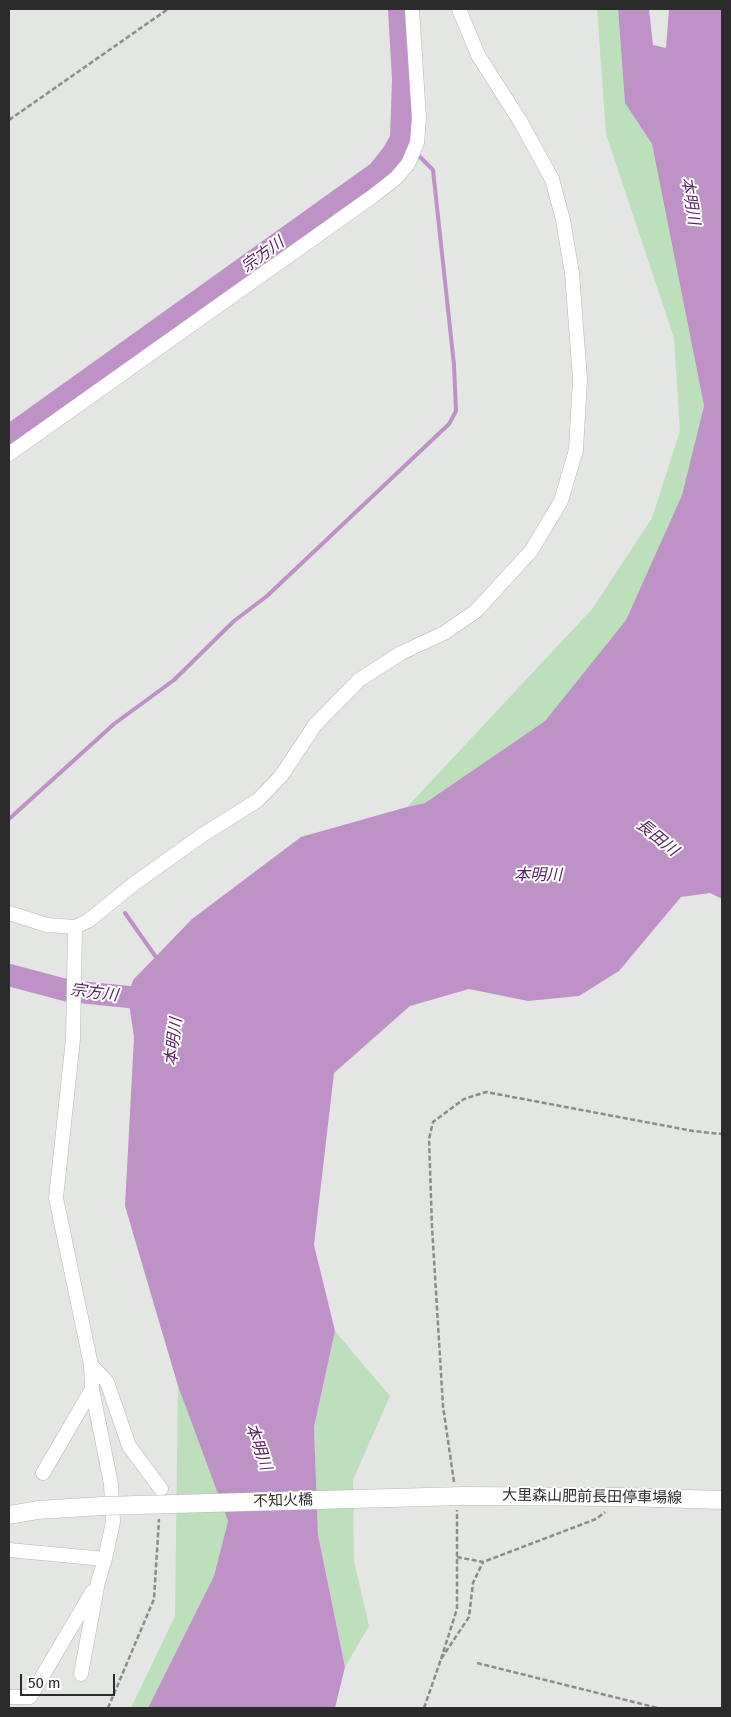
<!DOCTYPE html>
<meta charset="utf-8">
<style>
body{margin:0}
#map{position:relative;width:731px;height:1717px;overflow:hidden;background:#e4e6e4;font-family:"Fira Sans",sans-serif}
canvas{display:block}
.frame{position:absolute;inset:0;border:10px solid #2a2b2a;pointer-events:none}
.scale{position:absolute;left:20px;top:1674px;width:95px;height:22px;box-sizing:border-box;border:2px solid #2a2b2a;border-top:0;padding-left:6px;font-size:15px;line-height:18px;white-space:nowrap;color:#2a2b2a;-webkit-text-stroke:4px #fff;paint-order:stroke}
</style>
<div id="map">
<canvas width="731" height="1717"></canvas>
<div class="frame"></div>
<div class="scale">50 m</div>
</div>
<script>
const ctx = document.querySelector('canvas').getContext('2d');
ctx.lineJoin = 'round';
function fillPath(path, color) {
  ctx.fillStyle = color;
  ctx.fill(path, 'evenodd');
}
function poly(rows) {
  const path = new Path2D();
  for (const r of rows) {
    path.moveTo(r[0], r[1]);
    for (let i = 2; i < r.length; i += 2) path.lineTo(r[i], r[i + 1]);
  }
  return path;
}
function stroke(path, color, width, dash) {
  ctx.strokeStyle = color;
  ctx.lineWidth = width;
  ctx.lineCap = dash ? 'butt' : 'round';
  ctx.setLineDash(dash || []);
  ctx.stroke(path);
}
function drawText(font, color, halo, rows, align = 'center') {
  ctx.font = font + ' "Fira Sans","Noto Sans JP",sans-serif';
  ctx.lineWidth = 4;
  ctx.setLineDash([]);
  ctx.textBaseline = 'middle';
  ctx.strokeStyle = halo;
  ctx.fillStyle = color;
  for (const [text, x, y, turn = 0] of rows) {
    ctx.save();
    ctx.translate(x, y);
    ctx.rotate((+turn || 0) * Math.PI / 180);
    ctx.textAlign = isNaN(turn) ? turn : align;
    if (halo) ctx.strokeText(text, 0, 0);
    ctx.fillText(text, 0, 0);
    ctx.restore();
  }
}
const green = poly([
 [597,9,618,9,625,103,652,144,704,406,682,495,626,620,545,721,425,803,407,807,593,608,652,518,680,431,674,338,606,134],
 [335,1331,390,1396,353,1480,354,1561,369,1626,345,1667,318,1535,314,1427],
 [178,1386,228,1521,214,1576,148,1708,131,1708,175,1616]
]);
const water = poly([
 [618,9,649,9,653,45,666,48,669,9,722,9,722,899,710,893,681,897,619,971,579,996,528,1001,469,989,410,1006,334,1073,314,1245,335,1331,314,1427,318,1535,345,1667,335,1708,148,1708,214,1576,228,1521,178,1386,125,1206,134,1037,128,997,133,980,192,919,301,837,407,807,425,803,545,721,626,620,682,495,704,406,652,144,625,103]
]);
const stream = poly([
 [401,139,412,149],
 [9,819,114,724,174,680,234,621,267,596,449,424,456,411,454,365,433,170,417,154],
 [125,913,158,960]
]);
const river = poly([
 [9,436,378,172,393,153,401,139,403,79,399,9],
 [9,975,69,991,159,1000]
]);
const path = poly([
 [9,120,168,9],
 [454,1482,443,1406,432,1227,429,1139,433,1122,464,1099,486,1092,693,1131,722,1134],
 [457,1557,483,1562,596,1519,605,1512],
 [441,1659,457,1609,457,1510],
 [477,1663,658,1708],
 [108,1708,154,1599,159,1519],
 [424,1708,441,1659,469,1617,473,1583,483,1562]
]);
const minor = poly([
 [9,454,373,196,396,178,408,164,417,143,419,118,412,9],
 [9,913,47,925,75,927,88,921,135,883,201,836,258,800,281,776,315,725,359,680,401,653,444,633,476,611,531,551,561,501,576,450,580,379,572,273,563,220,552,179,520,121,478,55,459,9],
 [91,1365,107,1382,129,1446,161,1489],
 [43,1473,92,1389,91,1365,56,1198,73,1039,75,927],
 [9,1550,105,1559],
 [81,1674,98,1582,105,1559,113,1522,111,1484,92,1389],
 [9,1697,30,1697,92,1592]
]);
const major = poly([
 [463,1496,624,1497,722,1500],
 [9,1515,38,1510,102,1506]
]);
const majorBridge = poly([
 [102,1506,463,1496]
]);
const streetNames = [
 ["大里森山肥前長田停車場線",592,1497,1],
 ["不知火橋",283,1501,-2]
];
const waterNames = [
 ["本明川",690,201,81],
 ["宗方川",263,255,-36],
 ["長田川",657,838,39],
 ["本明川",538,876],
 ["宗方川",94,993,7],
 ["本明川",174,1042,-83],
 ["本明川",258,1447,71]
];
fillPath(green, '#bddfbb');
fillPath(water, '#bf92c7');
stroke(stream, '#bf92c7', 4);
stroke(river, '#bf92c7', 22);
stroke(minor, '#b4b6b4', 15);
stroke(major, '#b4b6b4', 19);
stroke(path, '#8b8d8b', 2.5, [5, 2.5]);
stroke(minor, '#fff', 14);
stroke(major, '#fff', 18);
stroke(majorBridge, '#b4b6b4', 19, []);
stroke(majorBridge, '#fff', 18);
drawText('15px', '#2a2b2a', '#fff', streetNames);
drawText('italic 16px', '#582162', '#fff', waterNames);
</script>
